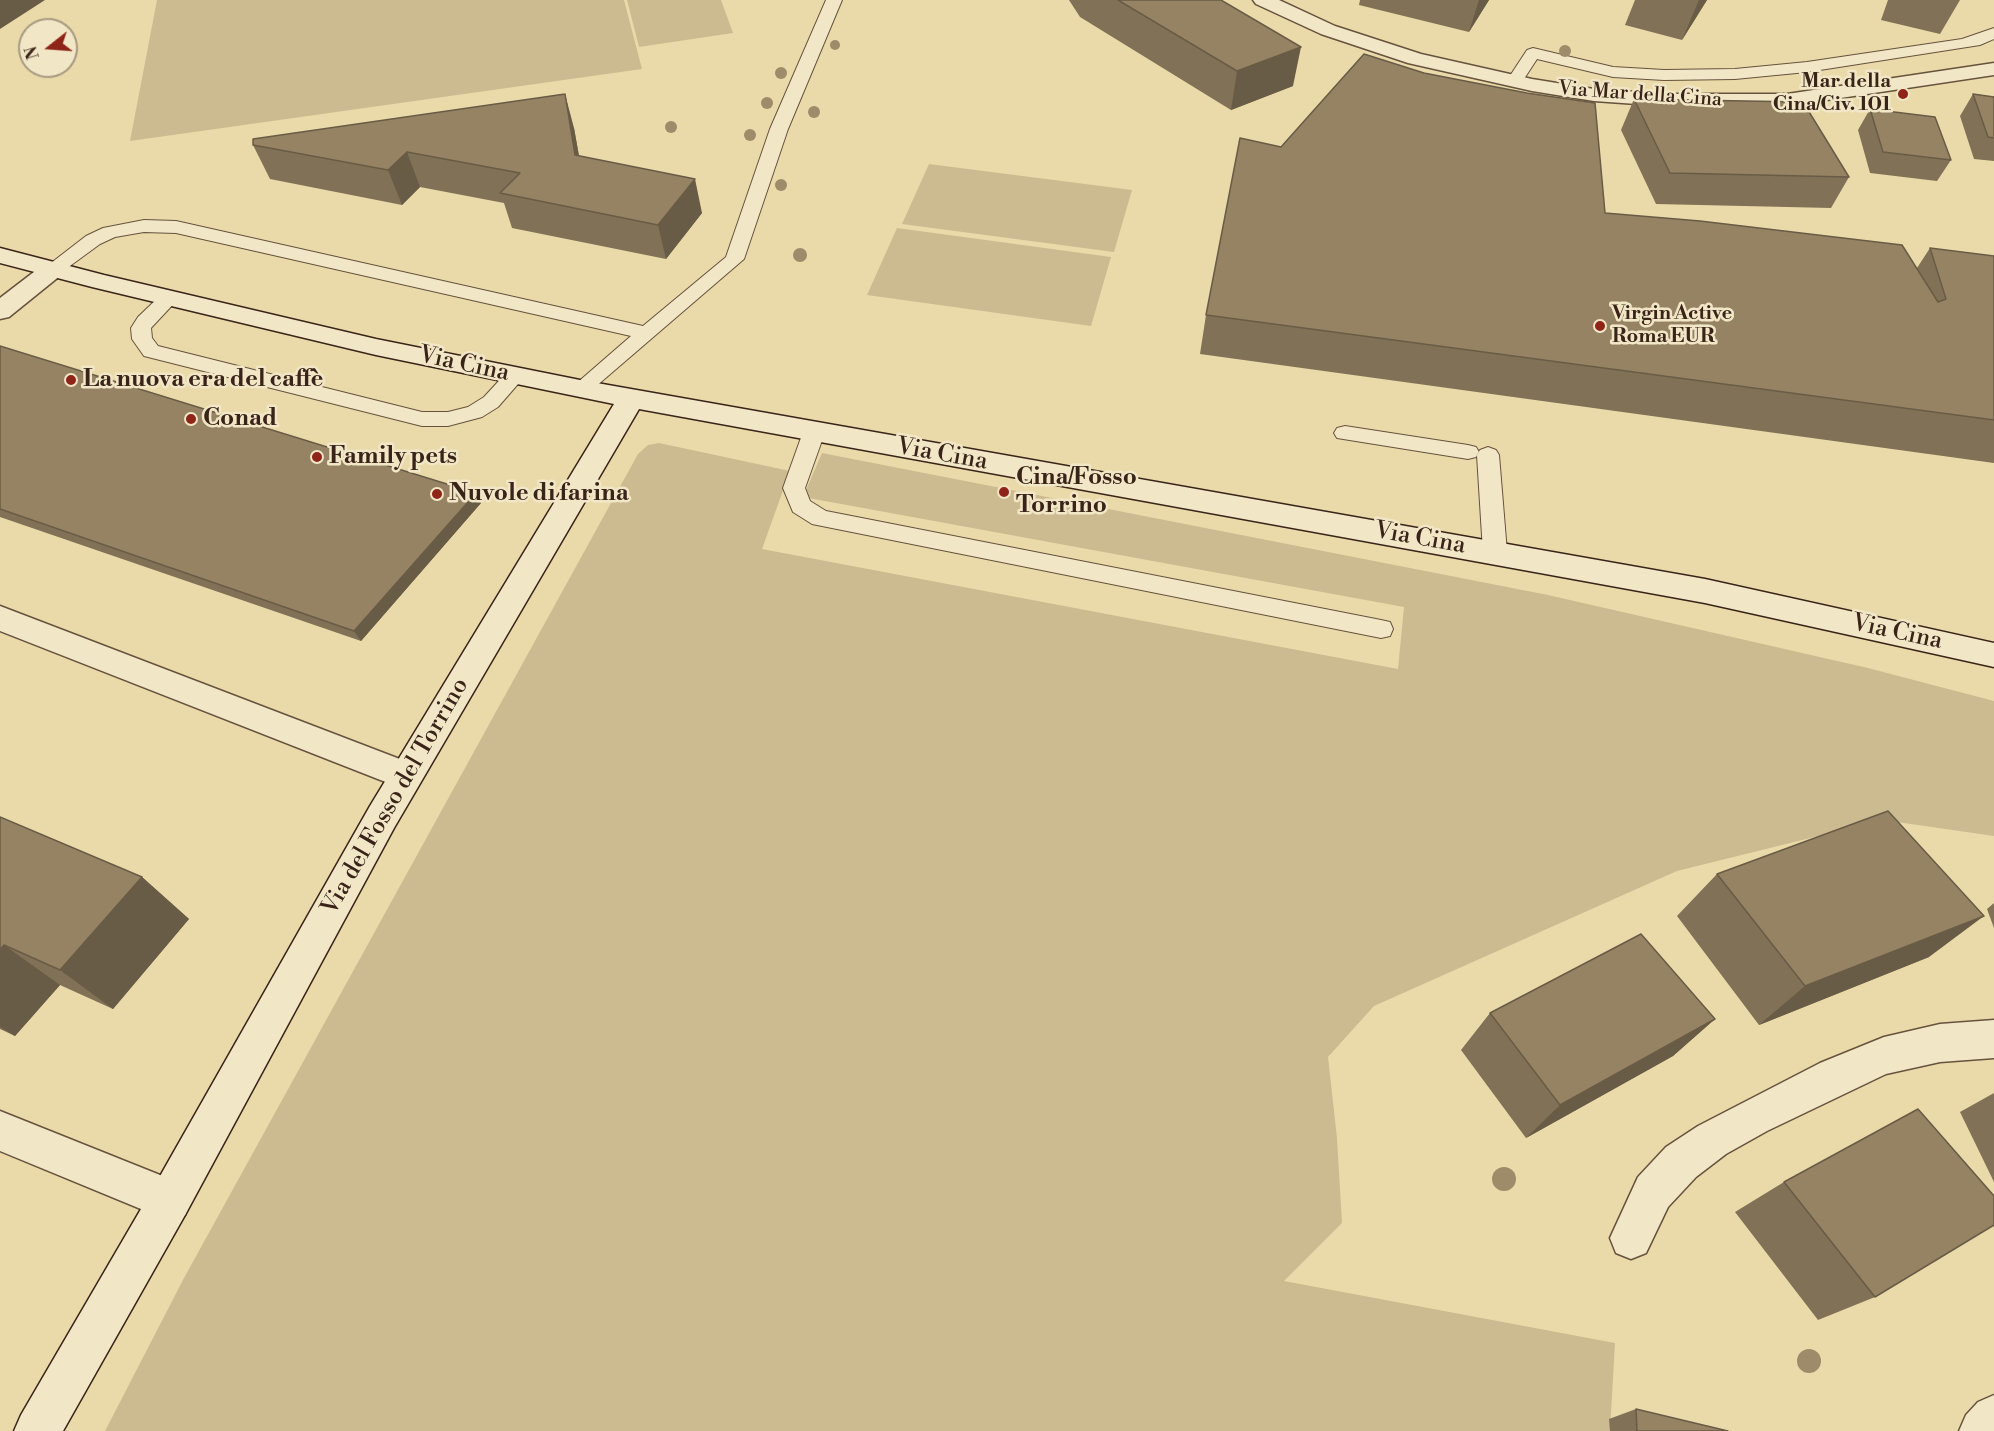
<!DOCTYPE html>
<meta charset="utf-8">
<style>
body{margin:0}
#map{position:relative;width:1994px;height:1431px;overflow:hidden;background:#eadaa9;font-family:"Libre Bodoni",serif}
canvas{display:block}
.north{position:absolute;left:18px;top:18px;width:60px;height:60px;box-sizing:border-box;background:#f1e7c7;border:2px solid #a89981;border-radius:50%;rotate:253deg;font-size:16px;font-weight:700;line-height:24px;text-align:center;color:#3a2419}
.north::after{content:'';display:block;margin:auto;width:21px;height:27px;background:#8f2418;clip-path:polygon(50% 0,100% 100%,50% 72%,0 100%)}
</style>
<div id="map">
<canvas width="1994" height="1431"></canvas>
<div class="north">N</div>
</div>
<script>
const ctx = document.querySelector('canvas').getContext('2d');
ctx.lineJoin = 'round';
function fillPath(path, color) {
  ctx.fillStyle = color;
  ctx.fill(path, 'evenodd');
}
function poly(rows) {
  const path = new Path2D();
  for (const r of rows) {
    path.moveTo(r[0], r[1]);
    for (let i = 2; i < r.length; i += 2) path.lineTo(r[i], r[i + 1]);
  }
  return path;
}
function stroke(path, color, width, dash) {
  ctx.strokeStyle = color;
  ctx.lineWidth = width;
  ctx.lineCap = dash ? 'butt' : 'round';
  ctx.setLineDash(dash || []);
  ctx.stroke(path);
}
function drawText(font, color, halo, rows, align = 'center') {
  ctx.font = font + ' "Libre Bodoni",serif';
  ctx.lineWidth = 5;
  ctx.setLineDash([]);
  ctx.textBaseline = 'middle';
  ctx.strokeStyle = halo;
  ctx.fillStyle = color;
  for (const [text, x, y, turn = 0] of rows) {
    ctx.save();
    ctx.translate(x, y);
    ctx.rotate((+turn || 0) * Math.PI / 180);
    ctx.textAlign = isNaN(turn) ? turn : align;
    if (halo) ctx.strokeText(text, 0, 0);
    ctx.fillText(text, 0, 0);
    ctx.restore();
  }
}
const green = poly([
 [157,0,624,0,642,69,130,141],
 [627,0,721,0,733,33,639,47],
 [929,164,1132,190,1114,252,902,224],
 [897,228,1111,257,1091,326,867,295],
 [659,443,790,471,762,549,1398,669,1404,607,803,497,822,453,1548,595,1868,668,1994,701,1994,836,1883,820,1677,871,1374,1006,1328,1057,1337,1138,1342,1223,1284,1281,1615,1343,1610,1431,105,1431,184,1278,638,454,648,445]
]);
const lane = poly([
 [826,0,842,0,788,129,744,259,587,394,580,396,573,394,570,389,631,336,176,233,144,232,115,237,100,244,59,274,52,276,45,274,42,270,86,236,103,228,144,220,176,221,643,326,726,257,770,129,826,0],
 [1994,28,1994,39,1980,45,1807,72,1735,79,1664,80,1613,77,1537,59,1520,85,1508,85,1506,82,1527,50,1533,48,1613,67,1664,70,1735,69,1807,62,1962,39,1994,28],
 [169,292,176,294,179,298,151,328,152,338,158,346,422,412,448,412,468,407,484,397,508,371,515,369,522,371,525,376,498,407,482,417,448,426,422,426,144,356,132,339,131,328,138,317,162,294,169,292],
 [814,425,822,427,825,432,805,488,810,501,826,511,1381,620,1390,622,1393,629,1390,636,1381,638,812,524,793,512,783,488,803,432,806,427,814,425],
 [1345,426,1468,445,1476,447,1479,452,1476,457,1468,459,1337,438,1334,433,1337,428,1345,426],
 [1488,447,1496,450,1499,455,1507,552,1503,558,1495,561,1487,558,1483,552,1477,455,1480,450,1488,447]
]);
const street = poly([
 [1253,0,1279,0,1335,26,1421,54,1532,79,1594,89,1665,94,1787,94,1994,63,1994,75,1787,106,1665,106,1594,101,1532,91,1408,63,1321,34,1256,4,1253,0],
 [52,263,61,265,64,270,61,275,9,317,0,319,0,298,43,265,52,263],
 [0,606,418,766,423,776,418,786,406,790,0,631,0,606],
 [1994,1020,1994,1058,1940,1062,1886,1074,1767,1131,1726,1154,1696,1177,1668,1207,1646,1253,1631,1259,1616,1253,1610,1238,1638,1177,1666,1147,1698,1126,1820,1063,1884,1037,1940,1024,1994,1020],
 [0,1111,185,1185,191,1200,185,1215,170,1221,0,1151,0,1111],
 [1994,1395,1994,1431,1959,1431,1966,1415,1978,1402,1994,1395]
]);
const secondary = poly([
 [0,248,104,275,376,339,580,380,1705,579,1994,643,1994,667,1705,603,639,409,394,828,185,1215,63,1431,14,1431,21,1415,155,1185,370,806,614,404,376,355,92,287,0,263,0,248]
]);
const trees = [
 [835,45,5],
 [1565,51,6],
 [781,73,6],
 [767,103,6],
 [814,112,6],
 [671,127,6],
 [750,135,6],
 [781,185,6],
 [800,255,7],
 [1504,1179,12],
 [1809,1361,12]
];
const wall = poly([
 [1069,0,1221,0,1293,86,1231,110,1080,17],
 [1360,0,1489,0,1469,32,1359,5],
 [1635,0,1707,0,1682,40,1625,25],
 [1888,0,1960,0,1940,34,1881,20],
 [1973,94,1994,97,1994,161,1974,159,1960,116],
 [1634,99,1849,177,1831,208,1656,204,1621,130],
 [1870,109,1951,160,1937,181,1870,173,1858,130],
 [574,128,579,156,702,213,666,259,512,228,504,203,420,187,402,205,270,179,253,145],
 [1281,147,1605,213,1917,268,1930,248,1994,256,1994,463,1200,354,1206,315],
 [0,346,476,493,481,503,361,641,0,517],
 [0,817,142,877,189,919,113,1009,60,985,15,1036,0,1029],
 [1717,874,1929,957,1759,1025,1677,916],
 [1994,903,1994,928,1987,909],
 [1490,1013,1715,1019,1673,1056,1526,1138,1461,1050],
 [1994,1093,1994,1182,1960,1112],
 [1784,1182,1875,1297,1818,1320,1735,1212],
 [1636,1409,1728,1431,1610,1431,1609,1419]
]);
const shadedWall = poly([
 [0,0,45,0,0,29],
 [1479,0,1489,0,1469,32],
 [1699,0,1707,0,1682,40],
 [1301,47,1293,86,1231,110,1237,71],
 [565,94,574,128,585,190,575,155],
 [407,152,420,187,402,205,388,170],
 [695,179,702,213,666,259,658,225],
 [476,493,481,503,361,641,354,631],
 [142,877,189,919,113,1009,60,970],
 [1984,916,1929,957,1759,1025,1805,986],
 [4,945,60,985,15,1036,0,1027,0,950],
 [1715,1019,1673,1056,1526,1138,1560,1105]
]);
const building = poly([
 [1118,0,1221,0,1301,47,1237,71,1118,0],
 [1364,54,1424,73,1527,93,1595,103,1605,213,1700,221,1902,245,1938,302,1946,299,1930,248,1994,256,1994,420,1206,315,1240,138,1281,147,1364,54],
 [565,94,575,155,695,179,658,225,500,193,520,173,407,152,388,170,253,145,253,139,565,94],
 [1973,94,1994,97,1994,138,1988,137,1973,94],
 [1634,99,1803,102,1849,177,1670,173,1634,99],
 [1870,109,1935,117,1951,160,1883,152,1870,109],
 [0,346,476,493,354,631,0,509,0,346],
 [1888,811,1984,916,1805,986,1717,874,1888,811],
 [0,817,142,877,60,970,4,945,0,950,0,817],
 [1641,934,1715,1019,1560,1105,1490,1013,1641,934],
 [1918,1109,1994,1196,1994,1225,1875,1297,1784,1182,1918,1109],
 [1636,1409,1728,1431,1637,1431,1636,1409]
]);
const markers = [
 [1903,94,6,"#8f2418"],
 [1600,326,6,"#8f2418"],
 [71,380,6,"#8f2418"],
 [191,419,6,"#8f2418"],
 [317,457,6,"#8f2418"],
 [1004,492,6,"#8f2418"],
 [437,494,6,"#8f2418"]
];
const farPoinames = [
 ["Mar della",1891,82],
 ["Cina/Civ. 101",1891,105],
 ["Virgin Active",1612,314,"left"],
 ["Roma EUR",1612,337,"left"]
];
const farStreetnames = [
 ["Via Mar della Cina",1640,95,4]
];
const streetNames = [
 ["Via Cina",464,365,12],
 ["Via Cina",942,455,10],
 ["Via Cina",1420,539,10],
 ["Via Cina",1897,633,12],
 ["Via del Fosso del Torrino",396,797,-60]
];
const poiNames = [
 ["La nuova era del caffè",83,380],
 ["Conad",203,419],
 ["Family pets",329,457],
 ["Cina/Fosso",1016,478],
 ["Torrino",1016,506],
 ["Nuvole di farina",449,494]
];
fillPath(green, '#ccbb91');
stroke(lane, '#66523d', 2);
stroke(street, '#66523d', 3);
stroke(secondary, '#3a2419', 3);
fillPath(lane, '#f1e7c7');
fillPath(street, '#f1e7c7');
fillPath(secondary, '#f1e7c7');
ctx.fillStyle = '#9d8b6a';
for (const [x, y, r] of trees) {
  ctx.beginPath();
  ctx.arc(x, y, r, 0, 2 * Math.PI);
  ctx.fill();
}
fillPath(wall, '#817156');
fillPath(shadedWall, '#695c46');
fillPath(building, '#968364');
stroke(building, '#695c46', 1.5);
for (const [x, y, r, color] of markers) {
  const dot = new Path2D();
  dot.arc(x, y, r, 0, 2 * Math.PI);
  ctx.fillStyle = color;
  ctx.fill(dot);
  stroke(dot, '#f1e7c7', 2);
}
drawText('bold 20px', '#3a2419', '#f1e7c7', farPoinames, 'right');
drawText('20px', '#3a2419', '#f1e7c7', farStreetnames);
drawText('24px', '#3a2419', '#f1e7c7', streetNames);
drawText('bold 24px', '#3a2419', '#f1e7c7', poiNames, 'left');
</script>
